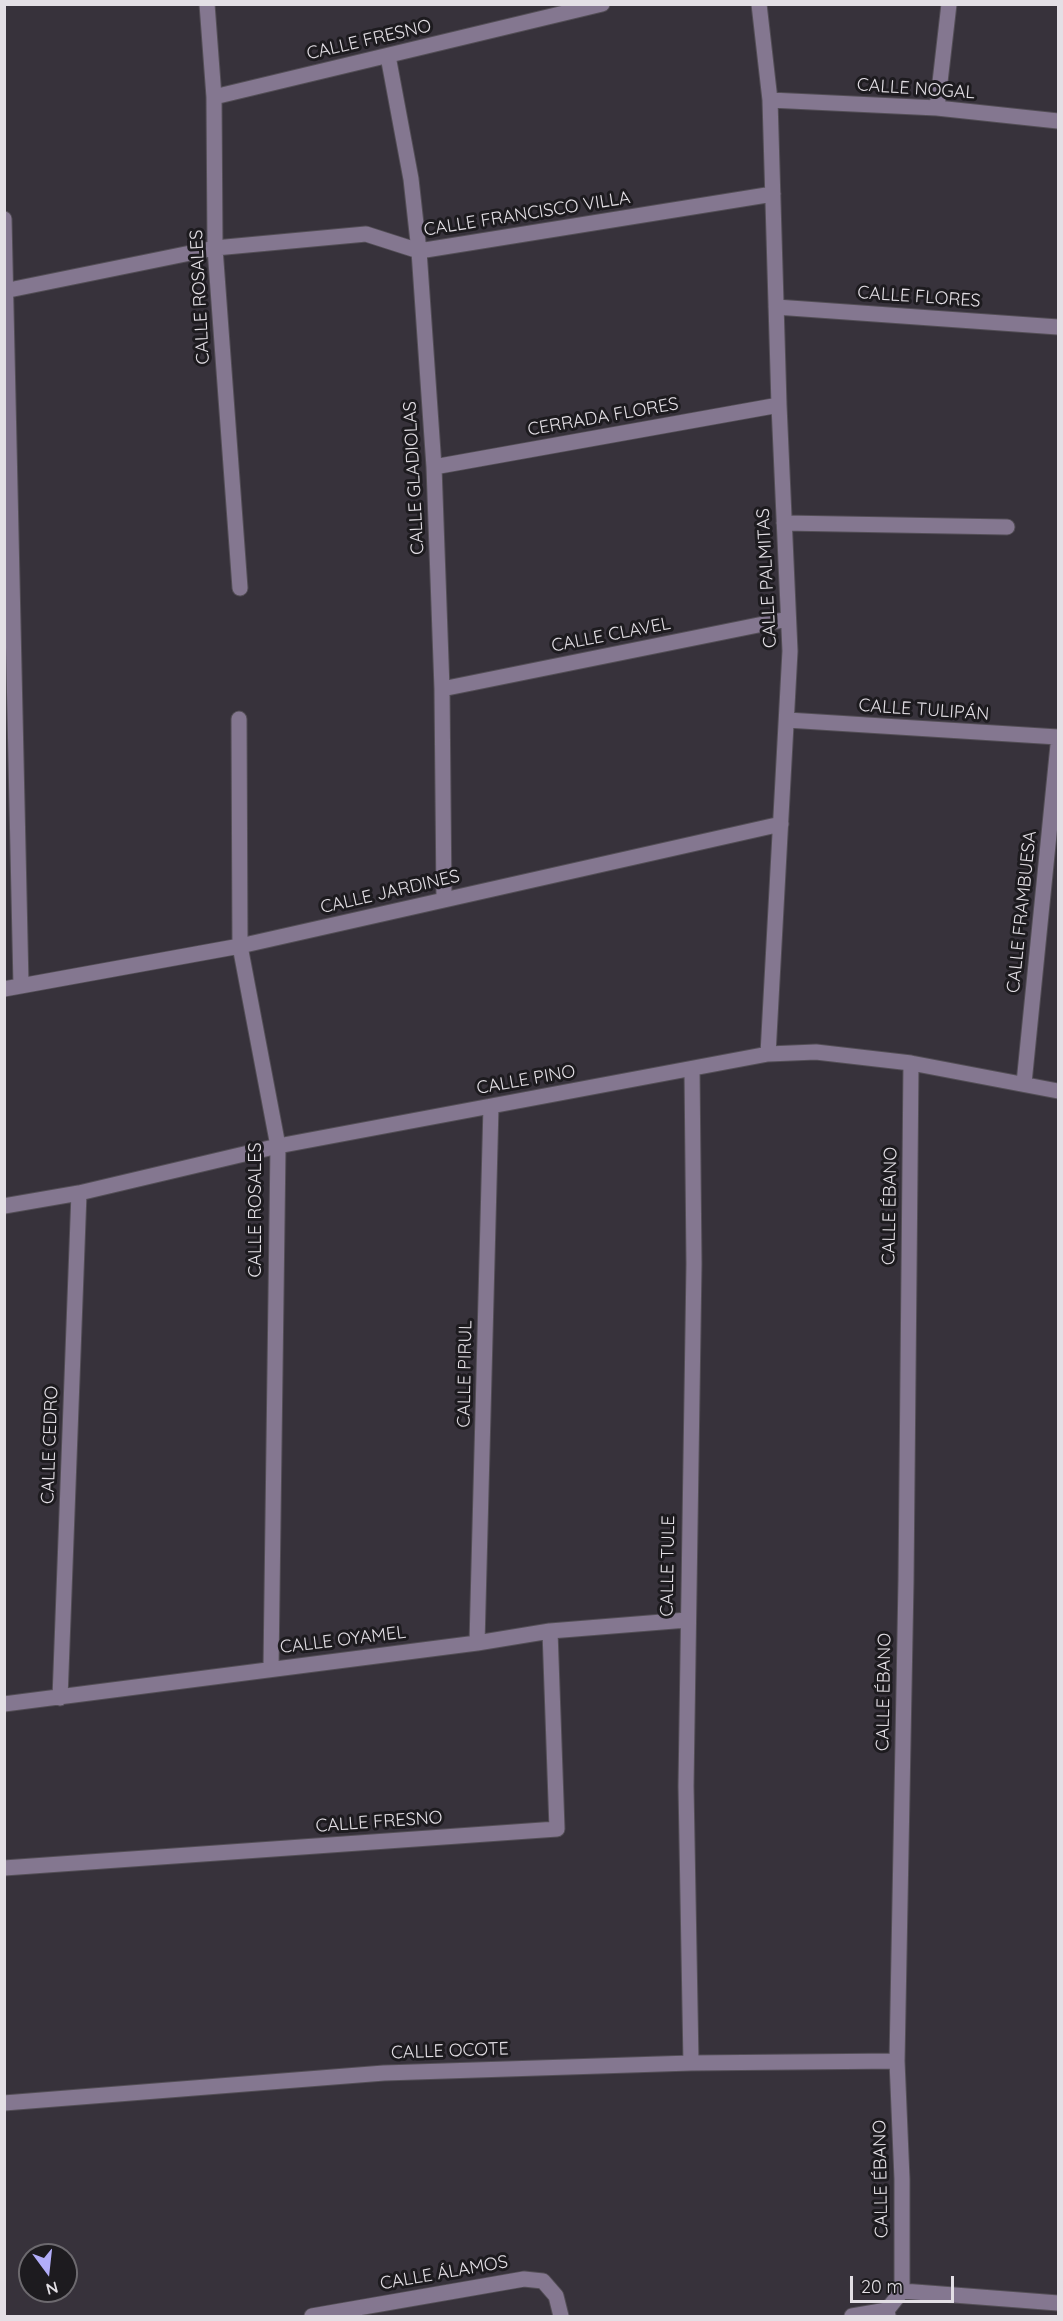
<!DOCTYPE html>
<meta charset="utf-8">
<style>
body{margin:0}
#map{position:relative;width:1063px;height:2321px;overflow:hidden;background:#37323b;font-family:Quicksand,sans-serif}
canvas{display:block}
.frame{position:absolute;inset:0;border:6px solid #e3dfe5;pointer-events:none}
.north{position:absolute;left:18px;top:2243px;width:60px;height:60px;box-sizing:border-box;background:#1d1b1f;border:2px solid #6c696e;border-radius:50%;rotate:165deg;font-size:16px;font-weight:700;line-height:24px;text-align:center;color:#e3dfe5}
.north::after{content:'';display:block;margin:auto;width:21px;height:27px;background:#b2adf9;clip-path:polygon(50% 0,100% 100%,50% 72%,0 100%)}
.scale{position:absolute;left:850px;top:2276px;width:104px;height:27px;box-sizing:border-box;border:3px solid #e3dfe5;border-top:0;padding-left:8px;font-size:18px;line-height:21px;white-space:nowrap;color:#e3dfe5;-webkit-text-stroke:4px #1d1b1f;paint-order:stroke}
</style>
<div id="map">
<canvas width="1063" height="2321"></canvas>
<div class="frame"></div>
<div class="north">N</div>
<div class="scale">20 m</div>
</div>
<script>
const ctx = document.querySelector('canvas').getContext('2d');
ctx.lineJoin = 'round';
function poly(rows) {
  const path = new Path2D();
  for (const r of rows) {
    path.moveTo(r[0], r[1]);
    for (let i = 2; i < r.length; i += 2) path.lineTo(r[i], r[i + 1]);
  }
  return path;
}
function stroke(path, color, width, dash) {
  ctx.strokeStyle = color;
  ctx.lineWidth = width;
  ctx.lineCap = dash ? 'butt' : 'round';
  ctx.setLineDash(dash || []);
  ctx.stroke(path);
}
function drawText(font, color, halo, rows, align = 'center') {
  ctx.font = font + ' Quicksand,sans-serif';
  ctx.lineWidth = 6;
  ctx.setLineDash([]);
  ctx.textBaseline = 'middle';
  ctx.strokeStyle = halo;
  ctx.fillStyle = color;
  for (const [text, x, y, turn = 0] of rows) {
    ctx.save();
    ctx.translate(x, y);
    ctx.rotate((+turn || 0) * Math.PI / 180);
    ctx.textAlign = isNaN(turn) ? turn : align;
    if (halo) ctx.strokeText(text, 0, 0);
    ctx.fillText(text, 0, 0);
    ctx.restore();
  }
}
const minor = poly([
 [207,4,214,97,215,248,240,588],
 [759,4,770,100,779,405,790,651,768,1054],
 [388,56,411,179,419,251,434,467,442,689,444,900],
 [214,97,602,4],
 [770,100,937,108,1058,121],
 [937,108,949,4],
 [4,219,21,985],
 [4,291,215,248,366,234,419,251,773,194],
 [776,307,1058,327],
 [434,467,779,405],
 [784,523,1007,527],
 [442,689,788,619],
 [239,719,240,946,278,1146,271,1668],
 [787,720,1058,737],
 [4,989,240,946,781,824],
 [1024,1083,1058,745],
 [4,1206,79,1193,278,1146,768,1054,816,1052,911,1063,1058,1091],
 [477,1643,491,1106],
 [60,1698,79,1193],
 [4,1704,477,1643,550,1631,687,1620],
 [4,1868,557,1829,550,1631],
 [691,2063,686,1786,694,1264,692,1069],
 [4,2103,384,2073,691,2063,897,2061],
 [902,2291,1058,2303],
 [312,2316,524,2279,543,2281,556,2296,561,2316],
 [852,2316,887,2310],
 [888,2316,887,2310,902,2291,902,2179,897,2061,906,1581,911,1063]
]);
const streetNames = [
 ["CALLE FRESNO",369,40,-13],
 ["CALLE NOGAL",916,89,4],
 ["CALLE FRANCISCO VILLA",527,214,-9],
 ["CALLE ROSALES",200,297,-93],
 ["CALLE FLORES",919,297,4],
 ["CERRADA FLORES",603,417,-10],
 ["CALLE GLADIOLAS",414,478,-93],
 ["CALLE PALMITAS",767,578,-93],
 ["CALLE CLAVEL",611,635,-11],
 ["CALLE TULIPÁN",924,710,4],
 ["CALLE JARDINES",390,892,-13],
 ["CALLE FRAMBUESA",1022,912,-84],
 ["CALLE PINO",526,1080,-10],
 ["CALLE ÉBANO",890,1206,-89],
 ["CALLE ROSALES",256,1210,-90],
 ["CALLE PIRUL",465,1374,-89],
 ["CALLE CEDRO",50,1445,-88],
 ["CALLE TULE",668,1566,-89],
 ["CALLE OYAMEL",343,1640,-7],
 ["CALLE ÉBANO",884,1692,-89],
 ["CALLE FRESNO",379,1822,-4],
 ["CALLE OCOTE",450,2051,-2],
 ["CALLE ÉBANO",881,2179,-91],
 ["CALLE ÁLAMOS",444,2273,-10]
];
stroke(minor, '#534e56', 17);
stroke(minor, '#847790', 15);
drawText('18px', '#e3dfe5', '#1d1b1f', streetNames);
</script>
